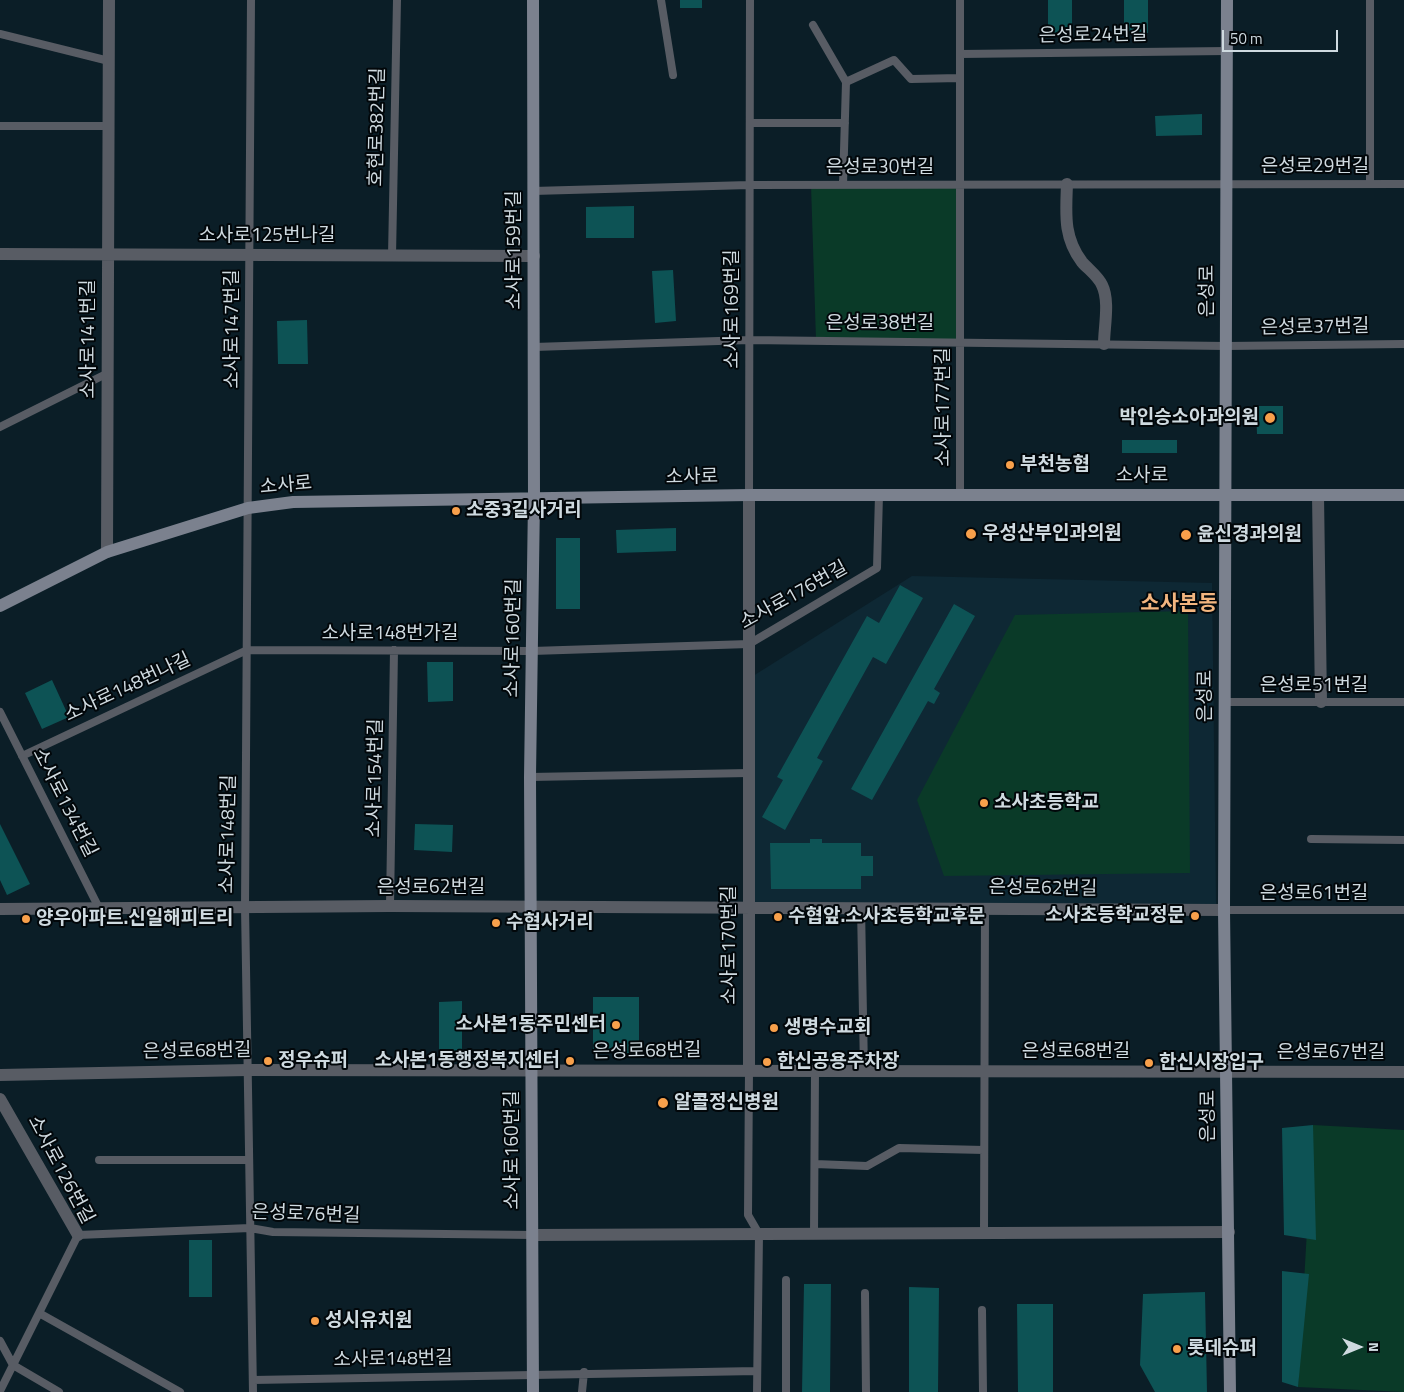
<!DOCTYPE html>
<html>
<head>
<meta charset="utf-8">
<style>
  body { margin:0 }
  #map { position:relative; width:1404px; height:1392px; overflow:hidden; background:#0b1e27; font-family:"Titillium Web",sans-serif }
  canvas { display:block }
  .north { position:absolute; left:1334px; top:1322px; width:50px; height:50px; -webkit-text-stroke:4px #02070a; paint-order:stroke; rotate:90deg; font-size:14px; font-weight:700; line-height:20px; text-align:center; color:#cfdae0 }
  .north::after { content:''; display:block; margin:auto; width:18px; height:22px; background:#cfdae0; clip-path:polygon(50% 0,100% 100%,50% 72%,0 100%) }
  .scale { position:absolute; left:1222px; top:30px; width:116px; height:22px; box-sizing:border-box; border:2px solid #cfdae0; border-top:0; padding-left:6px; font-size:15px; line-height:18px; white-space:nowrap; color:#cfdae0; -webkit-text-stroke:4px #02070a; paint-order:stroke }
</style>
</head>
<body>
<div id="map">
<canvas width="1404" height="1392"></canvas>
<div class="north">N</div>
<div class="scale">50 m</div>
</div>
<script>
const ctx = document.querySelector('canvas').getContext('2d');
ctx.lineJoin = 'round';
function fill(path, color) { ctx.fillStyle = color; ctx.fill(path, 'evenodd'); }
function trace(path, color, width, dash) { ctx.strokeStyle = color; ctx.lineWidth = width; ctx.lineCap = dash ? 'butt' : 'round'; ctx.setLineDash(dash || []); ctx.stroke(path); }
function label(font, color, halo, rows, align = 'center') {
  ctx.font = font + ' "Titillium Web","Noto Sans KR",sans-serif'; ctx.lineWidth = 4; ctx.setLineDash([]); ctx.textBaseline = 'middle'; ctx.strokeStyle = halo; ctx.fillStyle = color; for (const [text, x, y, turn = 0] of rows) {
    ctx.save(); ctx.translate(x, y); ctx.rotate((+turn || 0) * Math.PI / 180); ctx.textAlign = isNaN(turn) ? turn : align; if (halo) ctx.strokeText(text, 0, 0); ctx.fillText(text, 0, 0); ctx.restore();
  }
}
const built = new Path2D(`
  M912 576 1212 583 1216 904 754 903 753 676Z`);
const green = new Path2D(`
  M960 184V341L816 340 811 185Z
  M1188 611 1190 873 944 876 917 800 1015 615Z
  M1313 1125 1404 1130V1392L1298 1387Z`);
const building = new Path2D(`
  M680 0H702V8H680Z
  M1048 0H1072V36H1048Z
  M1124 0H1148V33L1124 32Z
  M1202 114V135L1156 136 1155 116Z
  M634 206V238H586V207Z
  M673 270 676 321 655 323 652 271Z
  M307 320 308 364H278L277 321Z
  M1256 406H1283V434H1257Z
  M1122 440H1177V453H1122Z
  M676 528V551L617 553 616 530Z
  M556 538H580V609H556Z
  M900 585 923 598 886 664 873 657 817 758 823 761 785 830 762 817 783 780 777 777 867 616 879 623Z
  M954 604 975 616 934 689 940 693 934 704 928 701 872 800 851 789Z
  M427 662H453V701L428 702Z
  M52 680 69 717 42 729 25 693Z
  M0 824 30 884 7 895 0 880Z
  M415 824 453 825 452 852 414 850Z
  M810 839H822V843H861V856H873V876H861V889H771L770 843H810Z
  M593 997H639V1053H593Z
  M462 1001V1055H439V1002Z
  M1313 1125 1316 1240 1284 1235 1282 1128Z
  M189 1240H212V1297H189Z
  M1282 1271 1309 1274 1298 1387 1282 1382Z
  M804 1284H831L830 1392H802Z
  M909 1287 939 1288 938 1392H909Z
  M1205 1292 1207 1392H1155L1140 1365 1143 1294Z
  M1017 1304H1053V1392H1018Z`);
const lane = new Path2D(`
  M251 0 245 907 253 1392
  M661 0 673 75
  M960 0V495
  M813 25 846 82 843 185
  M0 34 109 61
  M960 54 1227 51
  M846 82 894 60 911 79 960 78
  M750 123H845
  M0 126H109
  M1370 184V0
  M533 191 749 185 1404 184
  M392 256 397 0
  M534 347 749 340 1226 346 1404 344
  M0 427 108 373
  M749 495 750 0
  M1225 702H1404
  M0 712 99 908
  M22 756 247 650 532 651 749 644 877 568 879 495
  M530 777 749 773
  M1311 839 1404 840
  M390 906 394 650
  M861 907 864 1070
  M1224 910H1404
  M749 1070 748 1215 759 1234 757 1392
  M99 1160H249
  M815 1164 867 1166 899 1148 984 1150
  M984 1233 985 907
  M814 1234 815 1070
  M865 1293 866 1392
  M982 1310 983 1392
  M39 1313 180 1392
  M0 1341 13 1365 59 1392
  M253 1380 757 1371
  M0 1391 78 1235 250 1228 273 1232 533 1235
  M582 1392 584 1372
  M786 1392V1280`);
const street = new Path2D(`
  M1067 184C1066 213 1063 237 1082 262 1088 269 1098 276 1102 285 1110 301 1104 327 1104 344
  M0 254 534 256
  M749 495V1070
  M1318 495 1321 702
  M107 552 109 0
  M0 909 390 906 1224 910
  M0 1075 248 1070 1404 1072
  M0 1099 78 1235
  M533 1235 1229 1232`);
const secondary = new Path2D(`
  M533 0 534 500 530 777 533 1392
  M1227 0 1224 910 1230 1392
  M0 606 107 552 248 508 293 502 749 495H1404`);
const markers = [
  [1270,418,6,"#f8a04b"],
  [1010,465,5,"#f8a04b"],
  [456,511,5,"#f8a04b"],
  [971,534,6,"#f8a04b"],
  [1186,535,6,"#f8a04b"],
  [984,803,5,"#f8a04b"],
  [1195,916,5,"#f8a04b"],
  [778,917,5,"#f8a04b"],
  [26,919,5,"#f8a04b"],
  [496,923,5,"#f8a04b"],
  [616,1025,5,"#f8a04b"],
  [774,1028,5,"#f8a04b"],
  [268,1061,5,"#f8a04b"],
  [570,1061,5,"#f8a04b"],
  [767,1062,5,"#f8a04b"],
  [1149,1063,5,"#f8a04b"],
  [663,1103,6,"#f8a04b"],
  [315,1321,5,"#f8a04b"],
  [1177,1349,5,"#f8a04b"]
];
const streetNames = [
  ["은성로24번길",1093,36,-1],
  ["호현로382번길",378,127,-89],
  ["은성로29번길",1315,167],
  ["은성로30번길",880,168],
  ["소사로125번나길",267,236],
  ["소사로159번길",515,250,-90],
  ["은성로",1208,291,-90],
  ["소사로169번길",733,309,-90],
  ["은성로38번길",880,324],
  ["은성로37번길",1315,328,-1],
  ["소사로147번길",233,329,-90],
  ["소사로141번길",89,339,-90],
  ["소사로177번길",944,407,-90],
  ["소사로",1142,476],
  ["소사로",692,478,-1],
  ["소사로",286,486,-5],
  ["소사로176번길",794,596,-29],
  ["소사로148번가길",390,634],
  ["소사로160번길",514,638,-89],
  ["은성로51번길",1314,686],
  ["소사로148번나길",128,688,-25],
  ["은성로",1206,696,-90],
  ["소사로154번길",376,778,-89],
  ["소사로134번길",64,803,63],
  ["소사로148번길",229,834,-89],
  ["은성로62번길",431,888],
  ["은성로62번길",1043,889,1],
  ["은성로61번길",1314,894],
  ["소사로170번길",730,945,-90],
  ["은성로68번길",197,1052,-1],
  ["은성로68번길",647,1052,-1],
  ["은성로68번길",1076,1052],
  ["은성로67번길",1331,1053],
  ["은성로",1209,1116,-90],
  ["소사로160번길",513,1150,-90],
  ["소사로126번길",60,1170,62],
  ["은성로76번길",306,1215,2],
  ["소사로148번길",393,1360,-1]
];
const poiNames = [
  ["박인승소아과의원",1259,418,"right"],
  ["부천농협",1020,465],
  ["소중3길사거리",466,511],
  ["우성산부인과의원",982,534],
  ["윤신경과의원",1197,535],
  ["소사초등학교",994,803],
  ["소사초등학교정문",1185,916,"right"],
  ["수협앞.소사초등학교후문",788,917],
  ["양우아파트.신일해피트리",36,919],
  ["수협사거리",506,923],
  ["소사본1동주민센터",606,1025,"right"],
  ["생명수교회",784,1028],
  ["정우슈퍼",278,1061],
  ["소사본1동행정복지센터",560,1061,"right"],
  ["한신공용주차장",777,1062],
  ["한신시장입구",1159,1063],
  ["알콜정신병원",674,1103],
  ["성시유치원",325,1321],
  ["롯데슈퍼",1187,1349]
];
const quarterNames = [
  ["소사본동",1179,605]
];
fill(built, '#0e2834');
fill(green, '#0a3a28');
fill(building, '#0d5355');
trace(lane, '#585c64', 8);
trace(street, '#585c64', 12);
trace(secondary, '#7b818e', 12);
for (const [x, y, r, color] of markers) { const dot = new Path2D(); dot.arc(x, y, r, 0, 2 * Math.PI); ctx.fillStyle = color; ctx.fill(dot); trace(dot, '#02070a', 2); }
label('19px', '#cfdae0', '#02070a', streetNames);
label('bold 19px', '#cfdae0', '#02070a', poiNames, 'left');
label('bold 21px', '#f2b57f', '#02070a', quarterNames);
</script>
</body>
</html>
